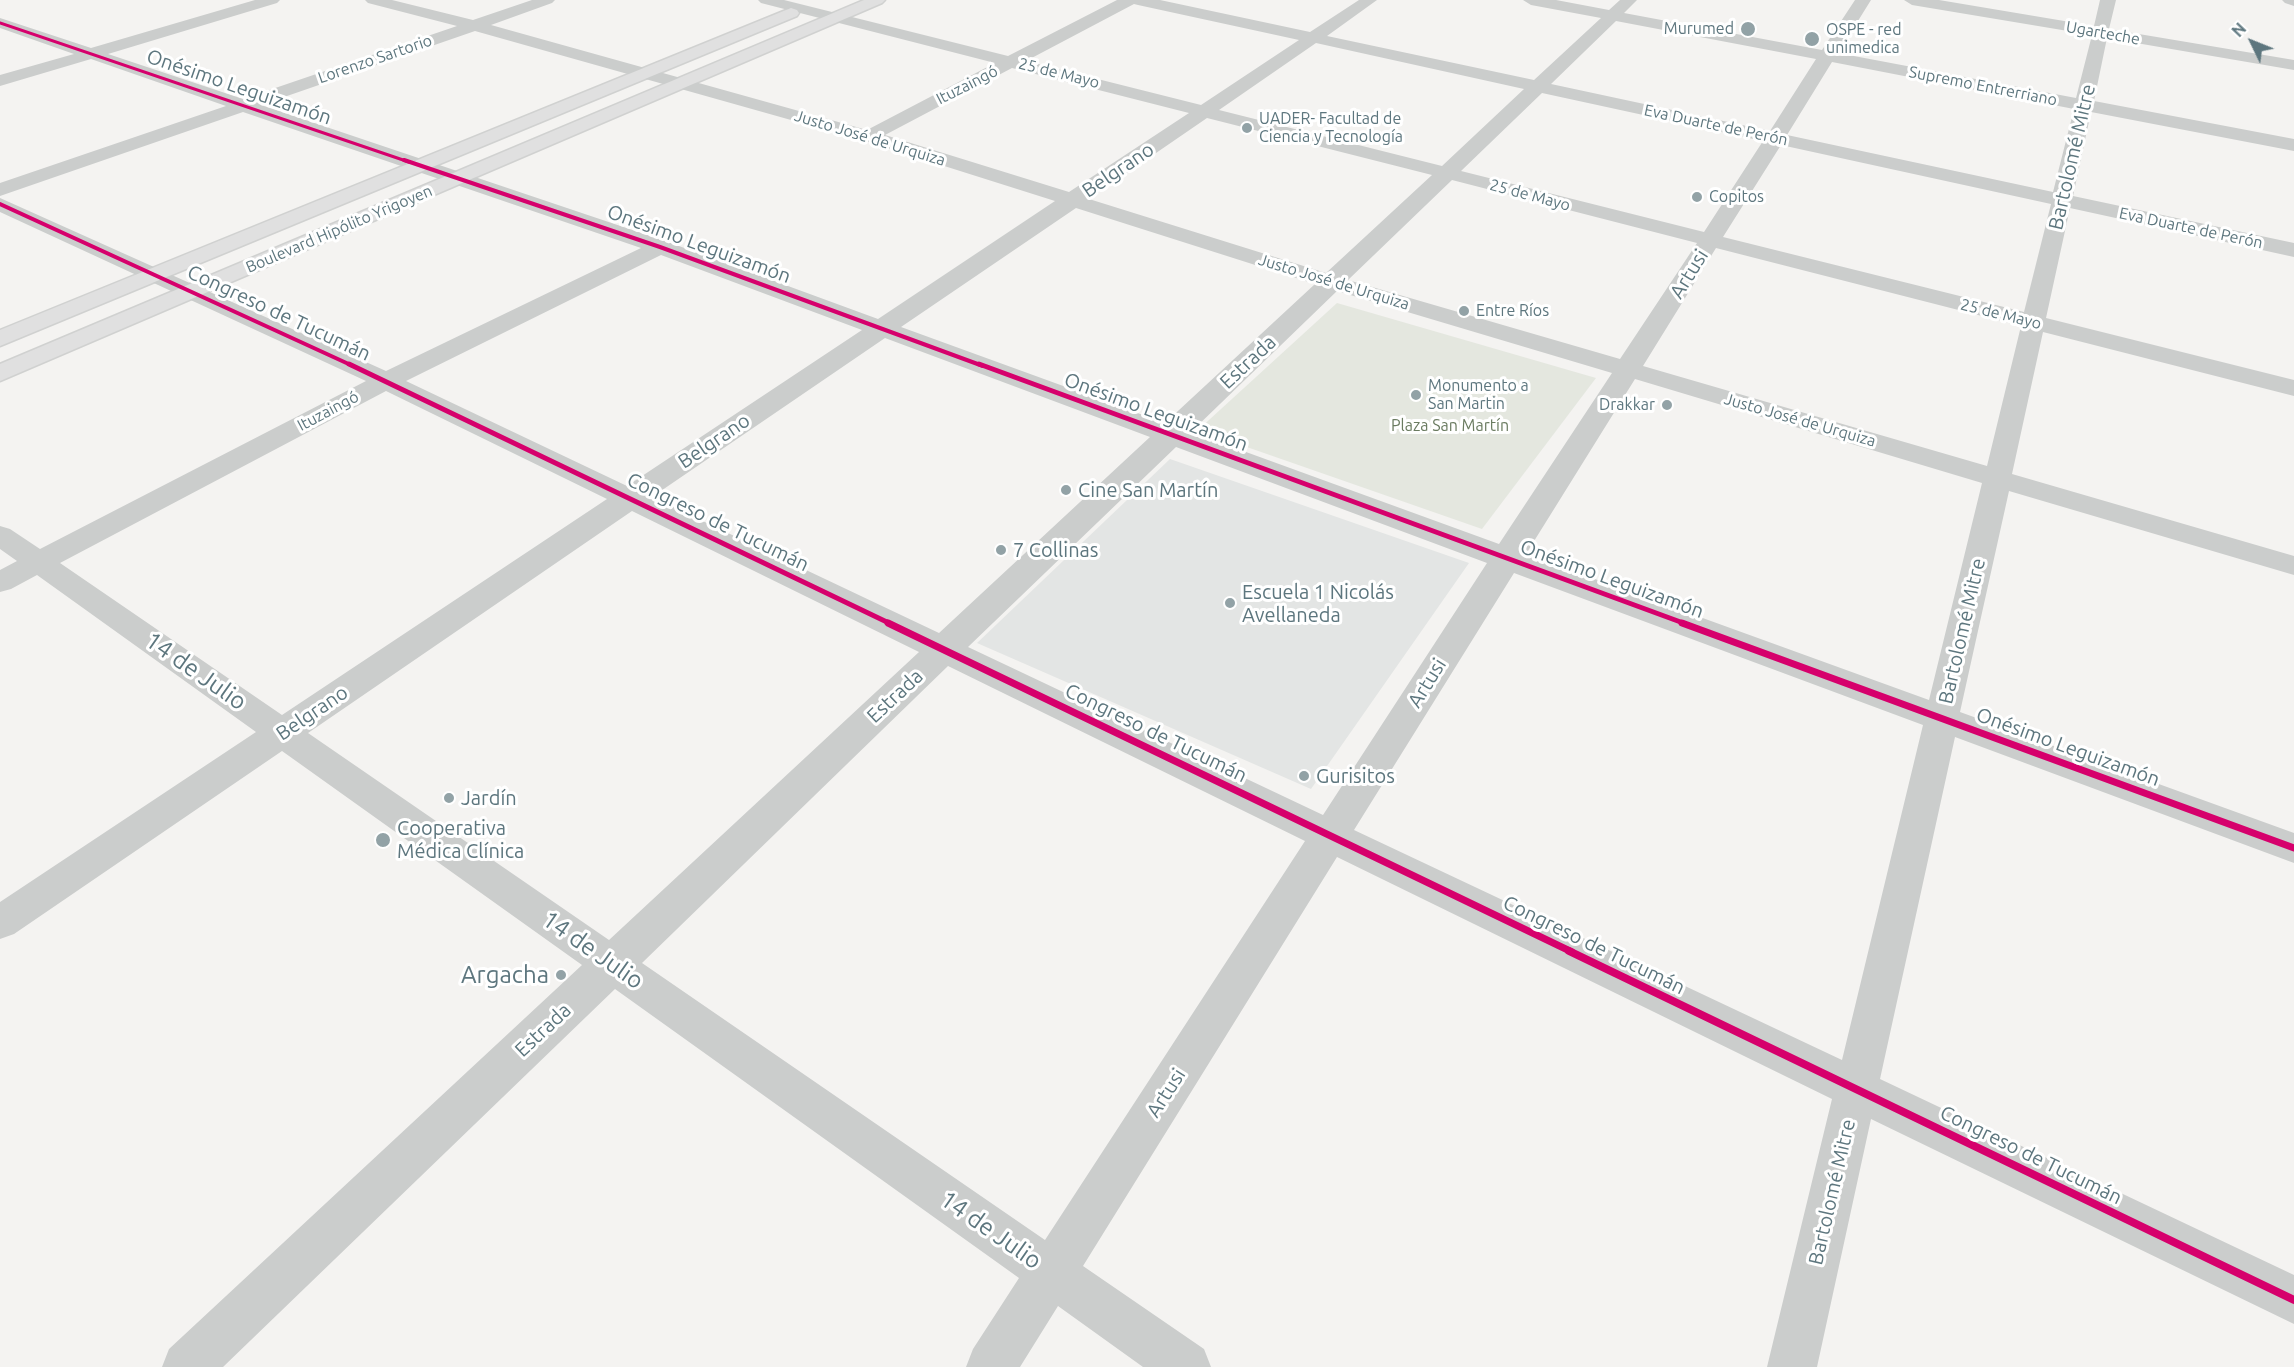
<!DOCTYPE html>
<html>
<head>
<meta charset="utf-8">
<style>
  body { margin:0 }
  #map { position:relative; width:2294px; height:1367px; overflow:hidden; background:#f4f3f1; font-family:Ubuntu,sans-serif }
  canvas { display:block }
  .north { position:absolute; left:2222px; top:12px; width:60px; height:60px; -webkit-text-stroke:4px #fff; paint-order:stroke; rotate:313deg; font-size:16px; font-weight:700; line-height:24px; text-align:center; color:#5d767e }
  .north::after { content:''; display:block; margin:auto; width:21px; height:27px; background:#5d767e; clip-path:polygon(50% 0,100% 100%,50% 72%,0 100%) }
</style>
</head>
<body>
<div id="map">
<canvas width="2294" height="1367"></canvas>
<div class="north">N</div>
</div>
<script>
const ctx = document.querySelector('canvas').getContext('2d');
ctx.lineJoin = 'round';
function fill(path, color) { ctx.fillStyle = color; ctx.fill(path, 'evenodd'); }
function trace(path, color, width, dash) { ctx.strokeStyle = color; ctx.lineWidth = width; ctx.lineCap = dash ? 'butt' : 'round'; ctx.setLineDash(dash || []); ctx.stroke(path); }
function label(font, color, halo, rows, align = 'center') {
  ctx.font = font + ' Ubuntu,sans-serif'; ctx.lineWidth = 6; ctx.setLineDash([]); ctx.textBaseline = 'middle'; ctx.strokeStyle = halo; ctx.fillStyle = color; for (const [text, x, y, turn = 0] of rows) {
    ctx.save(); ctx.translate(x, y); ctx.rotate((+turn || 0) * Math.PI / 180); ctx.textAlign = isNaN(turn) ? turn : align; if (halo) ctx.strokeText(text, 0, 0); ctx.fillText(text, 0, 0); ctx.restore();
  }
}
const built = new Path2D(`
  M1170 459 1469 563 1311 789 977 643Z`);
const green = new Path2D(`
  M1337 303 1596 378 1482 529 1198 430Z`);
const minor = new Path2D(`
  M255 0H280L277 3 108 54 243 99 457 26 368 3 365 0H392L473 20 532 0H555L552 3 491 25 867 130 995 63 761 3 758 0H784L1008 56 1117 0H1160L1310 32 1359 0H1377L1327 36 1534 80 1601 18 1531 5 1523 0H1556L1609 10 1620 0H1637L1624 13 1822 50 1855 0H1871L1838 53 2076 98 2092 35 1912 5 1904 0H1939L2094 26 2100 0H2116L2109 29 2294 60V70L2107 38 2094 101 2294 139V151L2091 112 2073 196 2294 243V257L2070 208 2046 318 2294 380V396L2043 332 2012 474 2294 556V575L2009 491 1960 712 2294 833V863L1955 737 1880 1079 2294 1275V1324L1871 1119 1817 1367H1767L1832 1099 1337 857 1083 1266 1204 1349 1211 1367H1143L1058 1306 1020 1367H966L973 1349 1019 1278 615 989 223 1367H162L169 1349 582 965 282 751 14 934 0 939V902L256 732 37 575 11 589 0 592V570L17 561 0 549V526L10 529 40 549 366 381 0 212V198L386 371 641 248 243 112 0 196V183L226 106 91 59 0 86V75L74 54 0 28V18L91 48ZM1134 4 1138 5 1299 40 1201 105 1026 61ZM1616 21 1816 59 1770 131 1551 84ZM475 31 862 140 1055 201 878 319 668 242 261 105ZM1316 43 1524 89 1442 166 1219 110ZM1832 62 2074 109 2053 192 1787 135ZM1012 68 1189 113 1069 192 885 135ZM1542 93 1763 141 1704 232 1461 171ZM1207 118 1432 175 1326 273 1089 199ZM1781 145 2051 204 2024 312 1723 237ZM1452 180 1697 243 1620 359 1348 280ZM1076 208 1315 284 1165 423 901 327ZM1716 248 2021 326 1987 466 1643 366ZM661 255 862 330 627 486 406 381ZM1337 291 1612 373 1499 544 1191 432ZM885 338 1150 437 939 633 652 497ZM1635 379 1982 483 1929 700 1526 554ZM386 391 607 499 282 715 60 563ZM1176 447 1487 563 1323 815 968 647ZM632 511 919 652 609 940 308 733ZM1514 573 1923 725 1842 1060 1354 830ZM948 666 1305 841 1045 1240 642 963Z
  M2282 0H2294V6L2285 3Z`);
const major = new Path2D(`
  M864 0H885L882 3 0 381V364Z
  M791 8 797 10 799 13 797 16 0 346V330Z`);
const cyclewayFar4 = new Path2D(`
  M0 23 409 162`);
const cyclewayFar3 = new Path2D(`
  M404 160 660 247 983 366
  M0 204 353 366`);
const cyclewayFar2 = new Path2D(`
  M349 364 891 624
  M979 364 1686 624`);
const cyclewayFar1 = new Path2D(`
  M888 623 1572 952
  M1682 623 2294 848`);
const cycleway = new Path2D(`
  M1569 951 2294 1300`);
const markers = [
  [1748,29,8,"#92a2a6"],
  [1812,39,8,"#92a2a6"],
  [1247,128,6,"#92a2a6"],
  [1697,197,6,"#92a2a6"],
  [1464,311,6,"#92a2a6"],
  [1416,395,6,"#92a2a6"],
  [1667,405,6,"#92a2a6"],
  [1066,490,6,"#92a2a6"],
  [1001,550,6,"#92a2a6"],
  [1230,603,6,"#92a2a6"],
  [1304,776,6,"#92a2a6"],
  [449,798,6,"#92a2a6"],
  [383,840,8,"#92a2a6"],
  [561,975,6,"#92a2a6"]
];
const farPoinames = [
  ["Murumed",1734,29,"right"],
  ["OSPE - red",1826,30],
  ["unimedica",1826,48],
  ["UADER- Facultad de",1259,119],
  ["Ciencia y Tecnología",1259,137],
  ["Copitos",1709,197],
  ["Entre Ríos",1476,311],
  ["Monumento a",1428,386],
  ["San Martin",1428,404],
  ["Drakkar",1655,405,"right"]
];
const farStreetnames = [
  ["Ugarteche",2103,33,10],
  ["Lorenzo Sartorio",375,59,-19],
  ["25 de Mayo",1059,73,14],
  ["Ituzaingó",967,85,-27],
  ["Supremo Entrerriano",1983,86,11],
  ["Eva Duarte de Perón",1716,125,12],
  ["Justo José de Urquiza",870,138,17],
  ["25 de Mayo",1530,195,15],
  ["Eva Duarte de Perón",2191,228,12],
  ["Boulevard Hipólito Yrigoyen",339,229,-23],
  ["Justo José de Urquiza",1334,282,17],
  ["25 de Mayo",2001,314,14],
  ["Ituzaingó",328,411,-28],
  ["Justo José de Urquiza",1800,420,16]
];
const farParknames = [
  ["Plaza San Martín",1450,426]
];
const streetNames = [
  ["Onésimo Leguizamón",239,87,19],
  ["Bartolomé Mitre",2072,157,-77],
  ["Belgrano",1118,170,-34],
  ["Onésimo Leguizamón",699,244,20],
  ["Artusi",1689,274,-58],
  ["Congreso de Tucumán",279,313,25],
  ["Estrada",1248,362,-43],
  ["Onésimo Leguizamón",1156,412,20],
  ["Belgrano",714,441,-34],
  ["Congreso de Tucumán",718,522,26],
  ["Onésimo Leguizamón",1612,579,20],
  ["Bartolomé Mitre",1962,631,-77],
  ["Artusi",1427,683,-58],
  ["Estrada",895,696,-43],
  ["Belgrano",312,713,-34],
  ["Congreso de Tucumán",1156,733,26],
  ["Onésimo Leguizamón",2068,747,20],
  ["Congreso de Tucumán",1594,945,26],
  ["Estrada",543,1030,-43],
  ["Artusi",1166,1093,-57],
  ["Congreso de Tucumán",2031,1155,26],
  ["Bartolomé Mitre",1832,1192,-77]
];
const poiNames = [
  ["Cine San Martín",1078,490],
  ["7 Collinas",1013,550],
  ["Escuela 1 Nicolás",1242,592],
  ["Avellaneda",1242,615],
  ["Gurisitos",1316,776],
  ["Jardín",461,798],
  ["Cooperativa",397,828],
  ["Médica Clínica",397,851]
];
const nearStreetnames = [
  ["14 de Julio",196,671,35],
  ["14 de Julio",593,950,35],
  ["14 de Julio",991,1230,35]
];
const nearPoinames = [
  ["Argacha",549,975]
];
fill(built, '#e3e5e4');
fill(green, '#e4e7df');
trace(major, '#d0d1d0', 3);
fill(minor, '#cbcdcc');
fill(major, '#e0e0e0');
trace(cyclewayFar4, '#d6006c', 3);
trace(cyclewayFar3, '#d6006c', 4);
trace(cyclewayFar2, '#d6006c', 5);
trace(cyclewayFar1, '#d6006c', 7);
trace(cycleway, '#d6006c', 8);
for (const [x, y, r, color] of markers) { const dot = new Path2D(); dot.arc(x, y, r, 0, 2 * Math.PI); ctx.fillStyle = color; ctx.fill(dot); trace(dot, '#fff', 2); }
label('16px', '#5d767e', '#fff', farPoinames, 'left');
label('16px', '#5d767e', '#fff', farStreetnames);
label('16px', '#6a7b60', '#fff', farParknames);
label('20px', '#5d767e', '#fff', streetNames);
label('20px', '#5d767e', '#fff', poiNames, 'left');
label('24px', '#5d767e', '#fff', nearStreetnames);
label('24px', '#5d767e', '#fff', nearPoinames, 'right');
</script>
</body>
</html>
